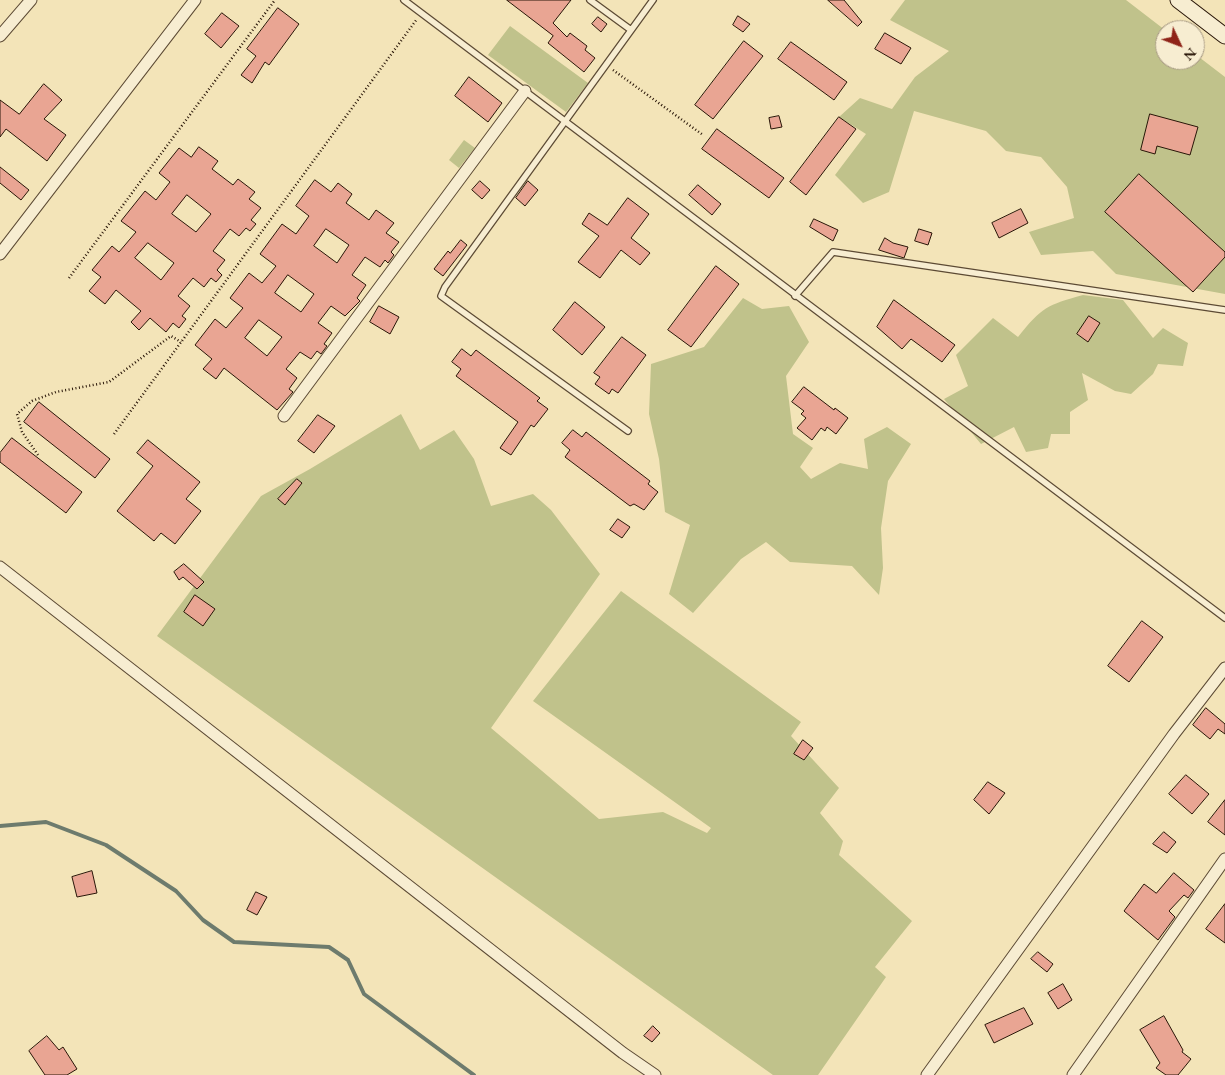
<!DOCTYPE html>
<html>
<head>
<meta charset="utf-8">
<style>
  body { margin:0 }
  #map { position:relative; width:1225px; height:1075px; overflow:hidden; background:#f3e4b8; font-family:"EB Garamond",serif }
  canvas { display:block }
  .north { position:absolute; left:1155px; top:20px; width:50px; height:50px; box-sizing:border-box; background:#f7edd1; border:1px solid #a59781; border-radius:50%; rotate:133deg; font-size:14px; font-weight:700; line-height:20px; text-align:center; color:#291608 }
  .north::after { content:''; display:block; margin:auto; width:18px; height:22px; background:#8f2418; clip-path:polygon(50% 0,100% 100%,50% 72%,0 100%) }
</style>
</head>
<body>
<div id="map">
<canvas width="1225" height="1075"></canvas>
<div class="north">N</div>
</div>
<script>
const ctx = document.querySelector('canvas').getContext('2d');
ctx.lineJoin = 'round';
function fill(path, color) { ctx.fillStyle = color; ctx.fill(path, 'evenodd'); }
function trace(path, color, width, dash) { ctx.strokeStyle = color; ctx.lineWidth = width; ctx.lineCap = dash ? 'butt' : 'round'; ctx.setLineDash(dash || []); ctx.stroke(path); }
const green = new Path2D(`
  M905 0H1126L1165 30V60H1195V54L1225 77V294L1116 274 1093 251 1041 255 1029 232 1074 218 1067 187 1041 157 1006 151 986 131 914 111 889 192 863 203 835 175 866 134 839 117 860 98 892 109 915 77 949 51 890 20Z
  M510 26 588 83 566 112 488 55Z
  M464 140 475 148 459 168 449 160Z
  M1083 295 1123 300 1153 338 1163 328 1188 343 1183 366 1158 364 1153 374 1131 394 1115 391 1082 373 1088 400 1070 412V434H1051L1048 448 1026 452 1014 427 981 444 944 399 968 386 956 355 993 318 1018 337C1042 307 1047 305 1083 295Z
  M743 298 762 309 789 306 809 342 786 376 793 434 813 448 800 467 811 479 840 463 868 469 864 439 887 427 911 444 888 481 881 528 883 568 879 595 852 566 790 562 766 542 741 559 693 613 669 594 690 525 665 512 659 459 649 414 651 364 704 347Z
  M401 414 420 450 454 430 474 459 491 506 533 494 551 510 600 574 491 728 599 819 663 812 707 833 711 828 533 701 621 591 801 722 791 736 839 788 820 813 843 841 839 855 912 921 875 967 886 977 818 1075H773L157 636 261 496 310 469Z`);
const stream = new Path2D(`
  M0 826 46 822 106 845 176 891 203 920 234 942 329 947 348 960 364 994 474 1075`);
const building = new Path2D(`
  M507 0H571L553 23 567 37 570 33 587 46 585 50 595 58 584 72 548 43 553 36Z
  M828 0H844L862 22 858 26Z
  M278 8 299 24 269 65 265 62 252 83 241 75 256 56 247 49Z
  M222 13 239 26 221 48 205 34Z
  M738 16 750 24 743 32 733 25Z
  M598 17 607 24 601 32 592 24Z
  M885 33 911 48 901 64 875 49Z
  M744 41 763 56 713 119 695 105Z
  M791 42 847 82 834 100 778 59Z
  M469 77 502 103 488 122 455 96Z
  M44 84 62 100 44 119 66 135 47 161 6 129 0 137V100L19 114Z
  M1150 114 1198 127 1190 155 1157 146 1155 154 1141 150Z
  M779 116 782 127 771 129 769 118Z
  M839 117 856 129 806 195 790 182Z
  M717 129 784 178 769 198 702 149Z
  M199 147 218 161 212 169 233 185 238 179 255 192 249 199 261 208 251 220 256 224 250 231 246 228 239 236 230 229 213 251 225 260 217 270 222 275 216 282 211 278 204 287 193 278 178 296 190 306 182 316 186 319 179 328 173 323 166 332 150 318 139 330 131 322 141 311 116 290 105 304 89 291 101 277 92 270 112 246 119 252 136 232 121 221 145 191 156 200 170 182 159 173 179 148 191 157ZM187 195 211 214 196 232 172 214ZM148 243 174 263 161 280 135 258Z
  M0 167 29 190 21 200 0 183Z
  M1139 174 1225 252V257L1193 292 1105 212Z
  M315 180 331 192 338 183 352 194 346 203 369 220 376 210 394 223 386 233 399 242 391 252 394 255 388 263 385 260 380 267 365 257 352 275 366 285 357 298 360 301 345 316 331 306 318 323 332 333 324 344 327 346 321 354 317 351 311 359 300 352 286 369 297 378 289 389 293 392 277 410 224 368 216 379 203 369 212 359 195 345 215 319 226 328 243 308 230 298 249 273 262 283 276 266 260 254 282 224 296 234 309 216 296 206ZM326 229 349 245 337 263 314 246ZM288 275 314 294 301 312 275 293ZM259 320 282 337 267 356 245 338Z
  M480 181 490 190 482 199 472 190Z
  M528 181 538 190 525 206 516 198Z
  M698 185 721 204 712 215 689 195Z
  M628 198 649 214 631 238 650 253 640 265 621 250 600 278 578 262 599 236 582 224 589 213 607 225Z
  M1021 209 1028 223 999 238 992 223Z
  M814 219 838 230 833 241 810 227Z
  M919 229 932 233 928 245 915 241Z
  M885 238 893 243 908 247 904 258 879 250Z
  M461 240 467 245 443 276 434 269 448 251 450 253Z
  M716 266 739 284 691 347 668 330Z
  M894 300 955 345 942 362 911 339 902 349 877 327Z
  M575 302 605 327 582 355 553 330Z
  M379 306 399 317 390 334 370 322Z
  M1089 316 1100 323 1088 342 1077 334Z
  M622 337 646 355 618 393 612 389 609 394 595 384 600 377 594 373Z
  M462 349 471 356 476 350 540 398 537 401 548 409 534 427 531 425 511 455 500 448 518 422 456 376 461 369 452 362Z
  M804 387 834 410 835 408 848 418 836 434 827 427 825 431 821 428 812 440 797 428 806 418 801 414 804 411 792 402Z
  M39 402 110 459 95 478 24 422Z
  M318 415 335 426 314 453 298 441Z
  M573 430 582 437 586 432 650 481 648 484 658 492 644 510 634 504 630 506 565 457 570 450 562 443Z
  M12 438 82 492 66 513 0 462V453Z
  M148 440 200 482 186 499 201 511 175 544 161 533 154 541 117 511 153 466 137 453Z
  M297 479 302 483 285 505 278 499Z
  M618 519 630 527 622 538 610 530Z
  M184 564 204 582 197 589 183 577 179 580 174 572Z
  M195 595 215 609 203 626 184 612Z
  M1142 621 1163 637 1129 682 1108 666Z
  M1206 708 1225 724V734L1218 729 1210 739 1193 725Z
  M803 740 813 748 804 760 794 754Z
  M1186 775 1209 794 1192 814 1169 794Z
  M988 782 1005 793 989 814 974 800Z
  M1225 800V835L1208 822Z
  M1164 832 1176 842 1167 853 1153 844Z
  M92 871 97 893 77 897 72 877Z
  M1174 873 1194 890 1188 898 1184 895 1169 911 1175 917 1158 940 1124 911 1144 884 1156 893Z
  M256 892 267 897 257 915 247 910Z
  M1225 904V943L1206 929Z
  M1038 952 1053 964 1047 972 1031 959Z
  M1063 984 1072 1000 1058 1009 1048 993Z
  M1024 1008 1033 1024 994 1043 985 1025Z
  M1164 1016 1183 1050 1182 1052 1191 1059 1178 1075H1166L1156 1068 1160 1063 1140 1030Z
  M653 1026 660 1033 652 1042 644 1036Z
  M47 1036 59 1050 63 1047 77 1069 67 1075H45L29 1051Z`);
const path = new Path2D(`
  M613 70 703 135
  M69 278 275 0
  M114 434 417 19
  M38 455 22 432 17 414 32 401 56 392 109 382 171 336 181 342`);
const service = new Path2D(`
  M404 0 1225 618
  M590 0 631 30
  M795 296 833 252 1225 310
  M628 431 441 296 445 287 653 0`);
const minor = new Path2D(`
  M0 36 31 0
  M0 254 195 0
  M284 416 525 91
  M0 567 623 1053 655 1075
  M927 1075 1174 734 1225 668
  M1073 1075 1225 859`);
const secondary = new Path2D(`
  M1178 0 1225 36`);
fill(green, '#c0c28b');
trace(stream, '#6d7b6d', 4);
fill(building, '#e9a593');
trace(building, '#291608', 1);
trace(service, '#5c4a34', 8);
trace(minor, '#5c4a34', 13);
trace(secondary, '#291608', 17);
trace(path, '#291608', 2.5, [1, 2.5]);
trace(service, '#f7edd1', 5.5);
trace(minor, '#f7edd1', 11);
trace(secondary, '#f7edd1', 15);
</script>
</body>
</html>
